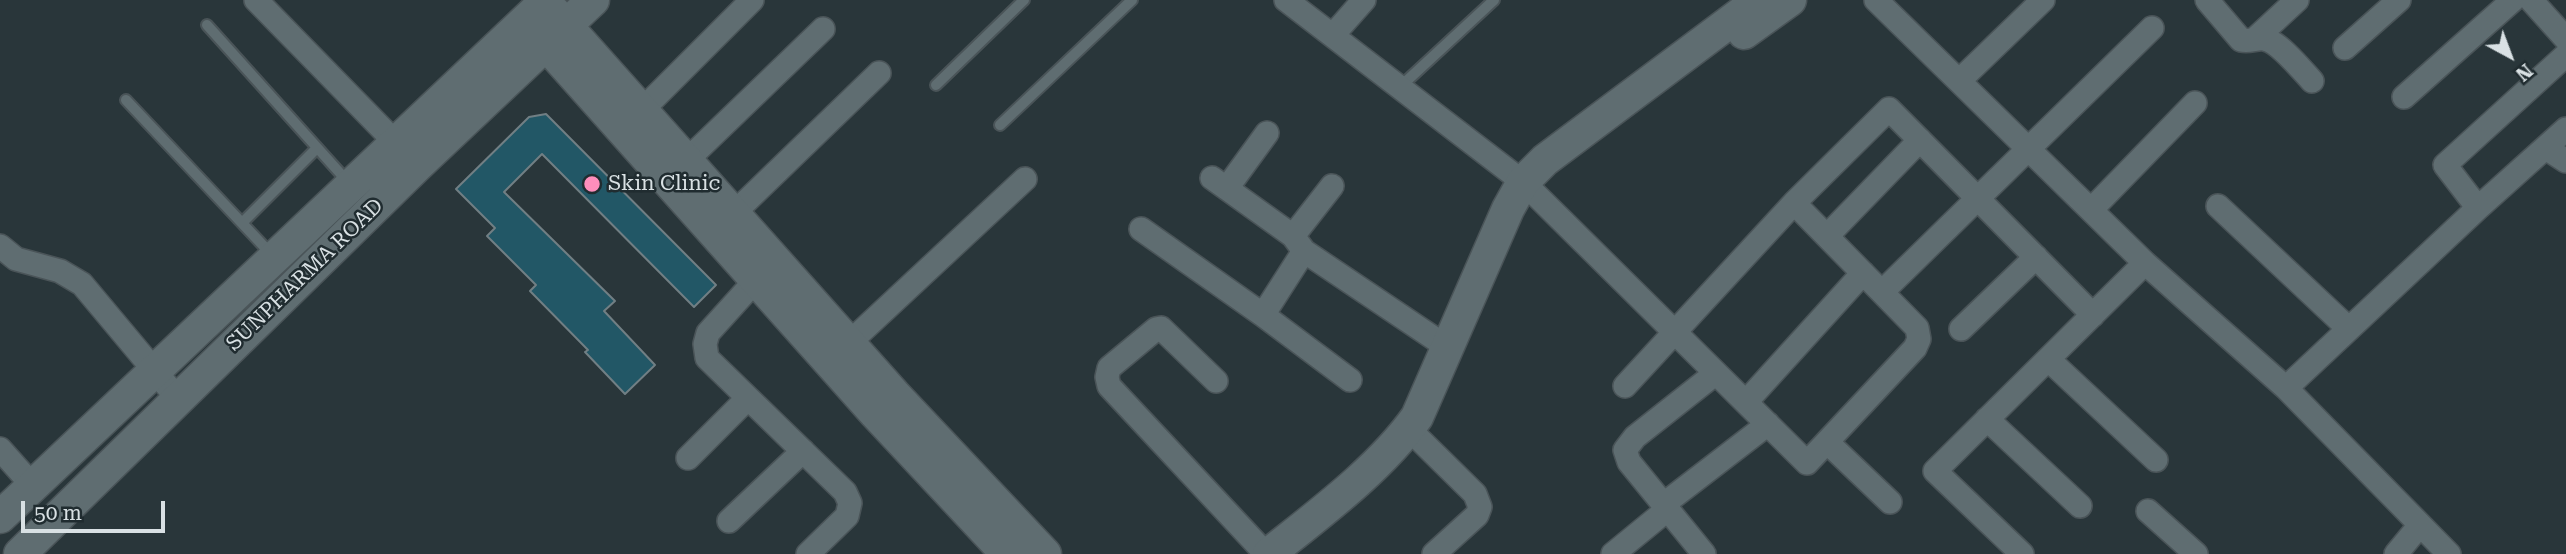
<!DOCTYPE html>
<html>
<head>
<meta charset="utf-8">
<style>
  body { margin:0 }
  #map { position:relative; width:2566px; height:554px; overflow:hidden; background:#29363a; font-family:"Roboto Serif",serif }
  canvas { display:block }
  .north { position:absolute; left:2475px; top:21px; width:70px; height:70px; -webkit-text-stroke:5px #202c30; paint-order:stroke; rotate:139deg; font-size:19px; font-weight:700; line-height:28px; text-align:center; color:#d9e1e4 }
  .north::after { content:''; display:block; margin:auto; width:24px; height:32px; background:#d9e1e4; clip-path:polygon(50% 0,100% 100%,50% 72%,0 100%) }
  .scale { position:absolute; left:21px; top:501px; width:144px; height:32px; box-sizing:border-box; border:4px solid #d9e1e4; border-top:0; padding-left:9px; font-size:21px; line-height:24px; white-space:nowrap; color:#d9e1e4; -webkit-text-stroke:5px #202c30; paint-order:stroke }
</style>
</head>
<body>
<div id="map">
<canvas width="2566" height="554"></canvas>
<div class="north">N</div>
<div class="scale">50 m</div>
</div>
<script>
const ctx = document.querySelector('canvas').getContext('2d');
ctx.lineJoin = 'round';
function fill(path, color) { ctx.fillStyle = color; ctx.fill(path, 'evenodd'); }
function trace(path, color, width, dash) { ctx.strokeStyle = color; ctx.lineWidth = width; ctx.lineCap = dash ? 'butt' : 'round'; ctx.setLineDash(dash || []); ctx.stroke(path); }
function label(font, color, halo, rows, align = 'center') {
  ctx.font = font + ' "Roboto Serif",serif'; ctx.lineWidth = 5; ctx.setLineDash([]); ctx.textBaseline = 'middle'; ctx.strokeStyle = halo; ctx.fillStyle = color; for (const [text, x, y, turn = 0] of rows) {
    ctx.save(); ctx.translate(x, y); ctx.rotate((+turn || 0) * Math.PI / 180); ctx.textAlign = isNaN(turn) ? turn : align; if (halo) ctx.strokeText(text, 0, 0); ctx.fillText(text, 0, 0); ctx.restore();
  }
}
const building = new Path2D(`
  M546 114 716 285 694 307 542 154 504 192 615 301 604 311 655 365 625 394 585 352 588 350 530 291 536 285 487 236 495 228 456 189 529 117Z`);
const lane = new Path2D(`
  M207 25 348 182
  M936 85 1024 0
  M1400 87 1494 0
  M126 100 273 256
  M1000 125 1132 0
  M242 223 317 148`);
const street = new Path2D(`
  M256 0 397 144
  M1286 0 1523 182 1807 463 1915 348 1919 339 1917 328 1794 203
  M1876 0 2145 263 2286 388 2449 554
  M2207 0 2241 40C2250 42 2256 38 2264 39 2278 41 2302 70 2312 81
  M2531 0 2566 39
  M1333 35 1364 0
  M2255 39 2297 0
  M2345 48 2399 0
  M1959 81 2043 0
  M2404 97 2513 0
  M641 111 752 0
  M2546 148 2566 161
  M686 161 823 29
  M1212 178 1293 236 1304 251 1263 315 1350 380
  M1227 188 1267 133
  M2218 206 2349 329
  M2478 208 2445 165 2566 55
  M2091 210 2195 103
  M733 214 879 73
  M1141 229 1263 315
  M1293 236 1332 186
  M1827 236 1920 140
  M0 246 16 259 60 271 82 284 179 400
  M1304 251 1447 347
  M765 270 708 333 705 344 707 358 845 492 850 503 847 516 808 554
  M1882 292 2152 28
  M1961 329 2036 257
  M849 343 1025 179
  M2048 359 2156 460
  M1216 381 1161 328 1156 329 1109 368 1107 377 1109 386 1266 554
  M1625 386 1794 203 1889 109 2093 315
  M2286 388 2478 208 2566 129
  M1746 402 1863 273
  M1987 419 2080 506
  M1409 429 1475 494 1480 507 1477 515 1434 554
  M1827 442 1890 502
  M0 449 33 486
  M688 458 748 398
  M1664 504 1768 424
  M2148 511 2196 554
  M729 521 803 451
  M1613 554 1668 509
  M1704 554 1629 462 1625 450 1635 437 1716 373
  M2022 554 1935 471 2145 263
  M2396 554 2420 525`);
const secondary = new Path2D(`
  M553 11 894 394 1045 554
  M534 31 875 413 1007 554
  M1744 33 1790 0
  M0 517 547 0
  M20 554 418 165 593 0
  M1269 554C1319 514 1380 469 1417 417L1508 209 1523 182 1545 160 1759 0`);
const markers = [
  [592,184,9,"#fe8ebc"]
];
const poiNames = [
  ["Skin Clinic",608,184]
];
const streetNames = [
  ["SUNPHARMA ROAD",305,275,-44]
];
fill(building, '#225766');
trace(building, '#717f84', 2);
trace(lane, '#4a5458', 14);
trace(street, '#4a5458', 26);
trace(secondary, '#4a5458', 35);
trace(lane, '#5f6d71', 10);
trace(street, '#5f6d71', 23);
trace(secondary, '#5f6d71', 32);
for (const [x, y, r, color] of markers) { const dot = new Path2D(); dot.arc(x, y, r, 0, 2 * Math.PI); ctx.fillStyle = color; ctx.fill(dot); trace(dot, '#202c30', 2.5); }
label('21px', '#d9e1e4', '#202c30', poiNames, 'left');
label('21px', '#d9e1e4', '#202c30', streetNames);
</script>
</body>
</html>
